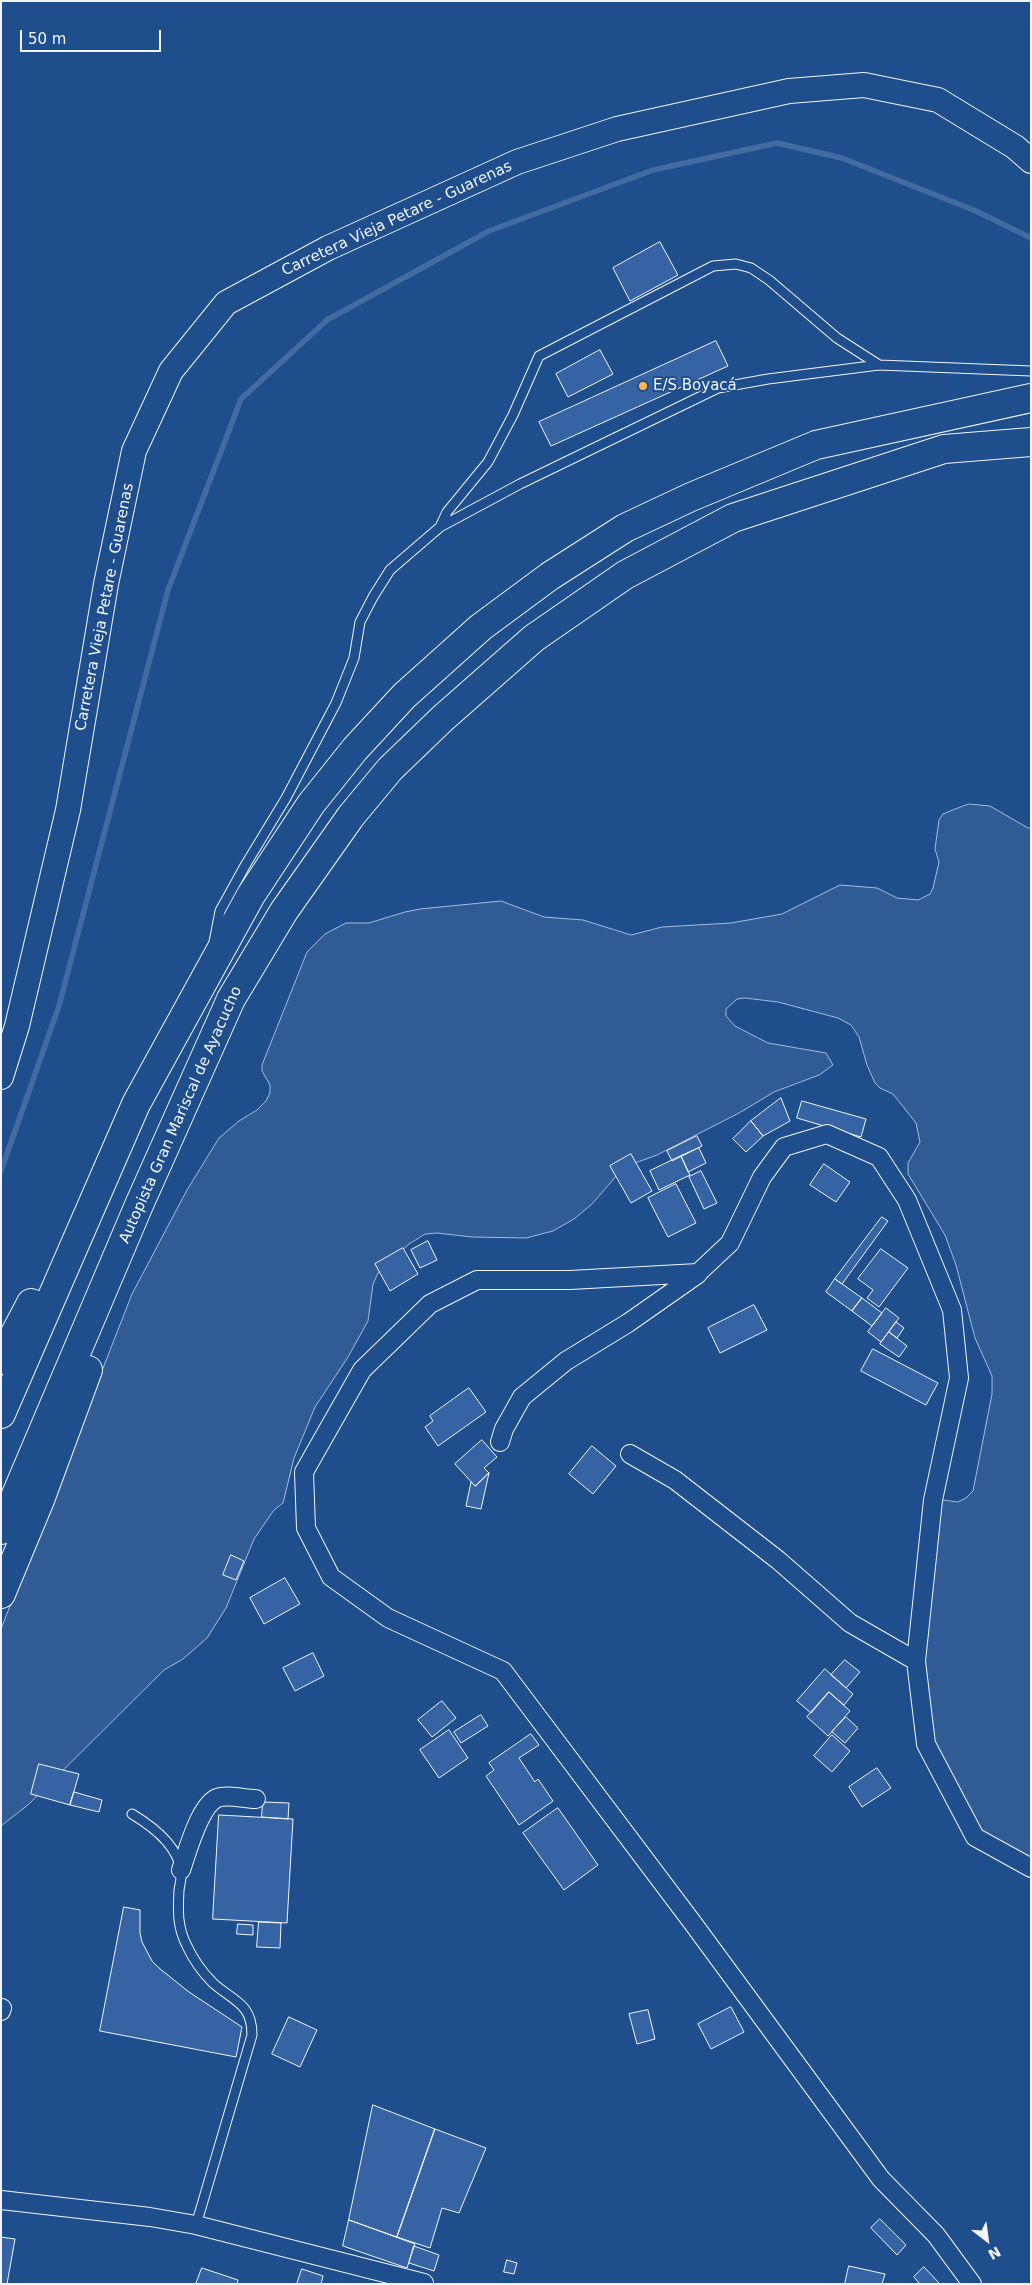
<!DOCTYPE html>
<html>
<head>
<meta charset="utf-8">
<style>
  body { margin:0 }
  #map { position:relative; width:1032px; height:2285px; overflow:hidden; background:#1f4e8c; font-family:"DejaVu Sans",sans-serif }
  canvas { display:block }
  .frame { position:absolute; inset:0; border:2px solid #f2f6ff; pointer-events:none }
  .north { position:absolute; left:962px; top:2215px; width:50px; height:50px; -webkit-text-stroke:4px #1f4e8c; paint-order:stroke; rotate:150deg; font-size:14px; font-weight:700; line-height:20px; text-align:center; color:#f2f6ff }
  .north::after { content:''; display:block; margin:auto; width:18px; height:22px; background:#f2f6ff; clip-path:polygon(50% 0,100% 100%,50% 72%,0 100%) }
  .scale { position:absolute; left:20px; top:30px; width:141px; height:22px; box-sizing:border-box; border:2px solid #f2f6ff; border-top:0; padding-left:6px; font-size:15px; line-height:18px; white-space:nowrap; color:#f2f6ff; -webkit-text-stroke:4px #1f4e8c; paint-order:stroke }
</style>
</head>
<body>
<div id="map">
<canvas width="1032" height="2285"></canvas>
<div class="frame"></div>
<div class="north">N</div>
<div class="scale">50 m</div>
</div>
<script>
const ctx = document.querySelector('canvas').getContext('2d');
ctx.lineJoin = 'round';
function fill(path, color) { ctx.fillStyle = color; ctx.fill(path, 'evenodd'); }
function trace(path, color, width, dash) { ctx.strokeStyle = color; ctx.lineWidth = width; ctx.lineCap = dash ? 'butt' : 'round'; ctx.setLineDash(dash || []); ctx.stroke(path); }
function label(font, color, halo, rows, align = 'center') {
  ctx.font = font + ' "DejaVu Sans",sans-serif'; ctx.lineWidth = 4; ctx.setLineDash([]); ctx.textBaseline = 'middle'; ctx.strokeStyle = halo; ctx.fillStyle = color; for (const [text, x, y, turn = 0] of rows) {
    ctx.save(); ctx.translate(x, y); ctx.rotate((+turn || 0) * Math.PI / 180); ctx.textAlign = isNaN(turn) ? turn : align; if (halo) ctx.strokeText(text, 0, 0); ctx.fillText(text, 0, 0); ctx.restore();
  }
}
const built = new Path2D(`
  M969 804 990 806 1028 828H1031V1866L986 1841 967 1819 916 1702 934 1505 944 1500 958 1502 966 1498 973 1491 992 1394V1376L975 1338 956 1265 945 1235 908 1174V1163L920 1142 916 1123 893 1094 880 1088 875 1083 867 1065 859 1037 851 1025 838 1018 778 1002 745 998 737 999 726 1009V1016L735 1026 768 1043 826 1053 833 1065 819 1075 774 1092 739 1113 657 1155 624 1167 592 1204 574 1219 553 1231 526 1238 472 1237 437 1233 425 1234 409 1244 378 1273 373 1284 368 1321 348 1357 315 1407 294 1458 283 1503 274 1510 254 1539 226 1608 207 1638 183 1659 164 1670 29 1804 1 1826V1629L132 1294 187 1190 219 1138 239 1121 257 1110 266 1101 270 1093V1085L262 1071V1065L307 952 325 934 346 923H369L405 912 420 909 501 901 544 917 583 920 631 935 662 927 731 923 782 914 840 885 877 888 897 898 918 900 930 894 933 888 939 862 935 849 939 820 943 814 950 811Z`);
const stream = new Path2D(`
  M1 1171 59 1006 168 590 241 399 327 320 489 231 653 170 777 143 842 158 976 211 1031 238`);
const building = new Path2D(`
  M660 242 678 275 630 301 613 268Z
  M716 341 728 366 551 446 539 422Z
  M600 350 613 374 568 397 556 374Z
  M781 1098 790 1121 763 1136 751 1121Z
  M802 1101 866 1119 861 1137 797 1118Z
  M751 1121 763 1136 746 1152 733 1139Z
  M697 1136 702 1146 672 1161 667 1151Z
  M699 1148 706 1163 688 1172 681 1156Z
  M631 1154 652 1191 631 1203 610 1166Z
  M681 1156 690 1175 659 1190 650 1171Z
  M824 1164 850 1182 836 1202 810 1185Z
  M701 1171 717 1203 704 1209 689 1177Z
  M676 1184 696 1223 668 1237 648 1198Z
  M882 1217 888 1221 842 1284 835 1279Z
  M428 1241 437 1260 420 1268 411 1250Z
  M403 1248 418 1274 390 1291 375 1264Z
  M881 1249 908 1268 879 1307 867 1298 873 1290 858 1279Z
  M835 1279 862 1298 852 1311 826 1292Z
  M862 1298 882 1313 872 1326 852 1311Z
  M754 1305 767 1330 720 1353 708 1328Z
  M886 1308 899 1318 881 1342 868 1332Z
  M896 1322 904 1328 897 1338 889 1332Z
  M889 1332 907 1346 899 1357 880 1344Z
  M873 1349 938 1383 926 1405 861 1371Z
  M469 1388 486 1412 438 1446 425 1427 433 1421 430 1416Z
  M482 1440 497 1457 484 1468 489 1473 475 1486 455 1464Z
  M592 1446 616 1466 593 1494 569 1474Z
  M489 1473 481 1509 466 1506 471 1482 475 1486Z
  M231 1555 244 1561 236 1580 223 1575Z
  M285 1578 300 1604 264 1624 250 1598Z
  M313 1653 324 1676 295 1691 283 1668Z
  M845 1660 860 1672 846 1688 831 1675Z
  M825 1669 853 1694 844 1705 829 1692 811 1713 797 1701Z
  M829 1692 850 1711 828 1736 807 1717Z
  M442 1701 456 1718 432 1737 418 1720Z
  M481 1715 488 1726 461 1743 454 1732Z
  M846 1717 858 1728 845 1743 832 1732Z
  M449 1730 468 1758 439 1778 420 1750Z
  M531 1734 539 1745 519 1758 535 1782 538 1779 553 1801 519 1825 486 1776 494 1770 489 1763Z
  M832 1735 850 1751 832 1772 814 1756Z
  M39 1764 79 1774 70 1805 31 1794Z
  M877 1768 891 1788 862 1807 849 1787Z
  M74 1792 102 1800 99 1812 70 1805Z
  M263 1802 289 1803 288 1819 262 1817Z
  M558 1808 598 1865 564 1890 523 1833Z
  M219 1815 293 1819 287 1923 213 1919Z
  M124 1907 140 1910V1933L142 1942 152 1961 159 1968 189 1992 242 2027 236 2057 100 2031Z
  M259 1922 281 1923 280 1948 257 1947Z
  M238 1924 253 1925V1935L237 1934Z
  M731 2007 744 2032 711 2049 698 2024Z
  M648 2010 655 2039 637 2044 629 2014Z
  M289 2017 317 2030 300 2067 272 2054Z
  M373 2105 435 2129 397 2237 349 2220Z
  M435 2129 486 2148 459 2213 442 2208 430 2248 397 2237Z
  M880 2219 906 2245 897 2255 871 2228Z
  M349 2220 415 2244 407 2268 343 2246Z
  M1 2237 15 2239 7 2284H1Z
  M414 2246 439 2255 434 2271 409 2263Z
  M507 2260 517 2263 514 2274 504 2272Z
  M849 2266 885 2274 882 2284H845Z
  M924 2267 940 2284H920L914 2277Z
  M202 2268 238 2280 237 2284H196Z
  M302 2269 323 2276 321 2284H297Z`);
const lane = new Path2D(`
  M440 527 447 512 488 462 513 415 539 356 713 266 736 264 751 268 769 280 837 338 879 365
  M214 942 220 911 246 864 286 798 336 703 354 658 360 622 373 597 390 570 440 527 520 484 718 388 768 379 879 365 1031 371
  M132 1814C152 1826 178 1846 181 1871 182 1877 180 1884 179 1890 178 1910 177 1927 187 1946 193 1959 202 1972 213 1983 233 2001 252 2003 252 2035L196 2225`);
const street = new Path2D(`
  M500 1442 504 1429 522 1397 566 1361 628 1323 698 1274
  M630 1454 675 1480 778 1560 850 1623 916 1661
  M181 1870C187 1853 199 1806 217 1798 227 1794 245 1799 256 1799
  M1 2011 2 2008
  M1 2200 150 2217 196 2225 424 2283
  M972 2284 936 2235 881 2179 692 1922 503 1671 388 1618 331 1577 306 1528 304 1472 362 1370 430 1304 477 1280H570L698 1273 730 1243 762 1177 784 1147 827 1134 879 1157 907 1200 952 1310 959 1378 933 1500 916 1661 926 1744 975 1837 1031 1868`);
const secondary = new Path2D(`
  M1 1077 17 1026 68 810 106 584 134 451 171 371 226 303 328 248 517 162 617 129 789 91 864 85 938 100 1015 147 1031 161`);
const highway = new Path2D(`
  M1 1360 31 1303
  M1 1414 136 1104 251 895 311 804 355 749 404 696 481 627 550 576 625 528 691 497 816 445 1031 398
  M1 1530 139 1205 231 999 284 911 351 816 390 769 443 718 534 638 625 575 733 518 944 449 1031 442
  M1 1594 40 1500 88 1370`);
const markers = [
  [643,386,5,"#ffb74d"]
];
const streetNames = [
  ["Carretera Vieja Petare - Guarenas",397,219,-25],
  ["Carretera Vieja Petare - Guarenas",105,607,-79],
  ["Autopista Gran Mariscal de Ayacucho",181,1115,-66]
];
const poiNames = [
  ["E/S Boyacá",653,386]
];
fill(built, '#305b95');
trace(built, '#a8bbd7', 1);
trace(stream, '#446ba0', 5.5);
fill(building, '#3563a3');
trace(building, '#f2f6ff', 1);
trace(lane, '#f2f6ff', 11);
trace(street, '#f2f6ff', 20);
trace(secondary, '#f2f6ff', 26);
trace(highway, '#f2f6ff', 30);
trace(lane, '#1f4e8c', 9);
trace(street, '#1f4e8c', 18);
trace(secondary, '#1f4e8c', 24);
trace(highway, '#1f4e8c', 28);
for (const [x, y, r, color] of markers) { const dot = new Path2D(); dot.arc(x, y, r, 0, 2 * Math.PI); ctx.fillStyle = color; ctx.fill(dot); trace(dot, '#1f4e8c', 2); }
label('15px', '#f2f6ff', '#1f4e8c', streetNames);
label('15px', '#f2f6ff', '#1f4e8c', poiNames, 'left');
</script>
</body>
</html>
